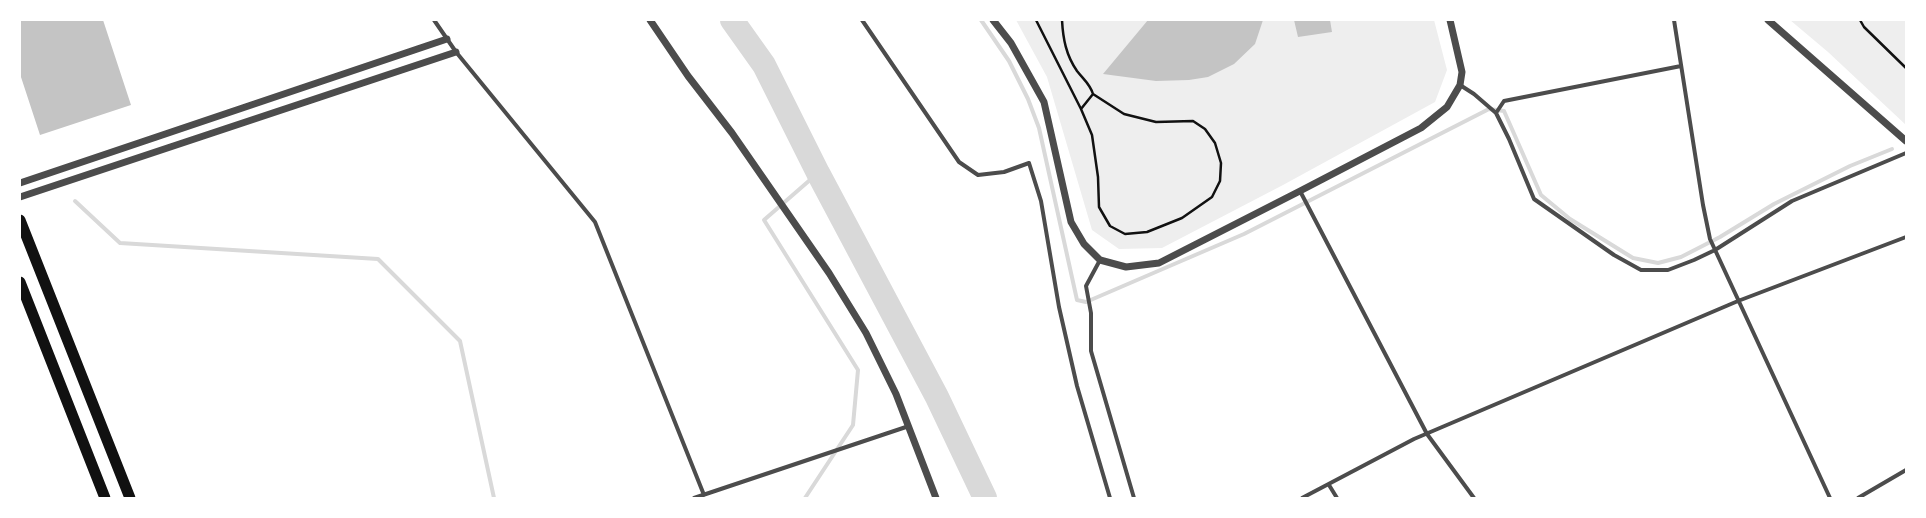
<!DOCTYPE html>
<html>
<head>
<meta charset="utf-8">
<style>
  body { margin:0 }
  #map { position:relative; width:1926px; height:518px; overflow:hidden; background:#fff; font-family:Arial,sans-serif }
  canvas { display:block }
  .frame { position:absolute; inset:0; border:21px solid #fff; pointer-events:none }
</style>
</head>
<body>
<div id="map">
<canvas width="1926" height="518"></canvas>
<div class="frame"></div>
</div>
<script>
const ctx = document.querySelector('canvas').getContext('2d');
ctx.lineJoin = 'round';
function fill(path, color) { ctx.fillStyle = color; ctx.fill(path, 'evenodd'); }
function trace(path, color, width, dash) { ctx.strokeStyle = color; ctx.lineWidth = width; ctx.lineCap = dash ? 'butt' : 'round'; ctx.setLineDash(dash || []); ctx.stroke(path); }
const green = new Path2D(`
  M1016 20H1434L1447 70 1435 102 1283 185 1162 248 1119 249 1092 230 1047 77Z
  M1790 20H1906V125L1828 52Z`);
const stream = new Path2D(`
  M981 20 1009 61 1028 99 1039 128 1077 300 1086 302 1244 234 1489 109 1504 111 1541 195 1570 219 1633 258 1658 263 1681 257 1720 237 1774 204 1850 166 1892 149
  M75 201 120 243 378 259 460 341 494 498
  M805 498 853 425 858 370 764 220 818 173`);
const river = new Path2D(`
  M732 20 764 65 818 173 937 397 985 498`);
const building = new Path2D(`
  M20 20H103L131 105 40 135 20 74Z
  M1148 20H1263L1255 44 1234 64 1208 77 1189 80 1156 81 1103 74Z
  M1294 20H1330L1332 32 1298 37Z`);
const path = new Path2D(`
  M1036 20 1081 109
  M1062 20C1063 39 1066 55 1077 71 1084 80 1090 84 1093 94
  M1860 20 1864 27 1906 68
  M1093 94 1124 114 1156 122 1193 121 1205 129 1215 143 1221 163 1220 181 1212 197 1182 218 1147 232 1125 234 1110 226 1099 207 1098 177 1092 135 1081 109Z`);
const minor = new Path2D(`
  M434 20 456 52 595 222 704 495
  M862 20 959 162 978 175 1004 172 1029 163 1041 201 1059 307 1077 386 1110 498
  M1674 20 1703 205 1710 239 1830 498
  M1460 85 1474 94 1496 113 1504 101 1681 66
  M1496 113 1509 139 1534 199 1614 255 1641 270H1668L1694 260 1715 250 1792 201 1906 153
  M1300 191 1427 434 1474 498
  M1100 260 1086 286 1091 313V351L1134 498
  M1329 485 1337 498
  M694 498 909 426
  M1302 498 1414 439 1738 301 1906 237
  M1858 498 1906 470`);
const tertiary = new Path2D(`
  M650 20 688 76 732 133 829 273 866 333 896 394 936 498
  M993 20 1011 43 1044 102 1071 222 1084 244 1100 260 1126 267 1159 263 1300 191 1421 128 1447 107 1460 85 1462 72 1450 20
  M1768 20 1906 141
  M20 183 447 39
  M20 197 456 52`);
const trunk = new Path2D(`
  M20 220 130 498
  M20 282 105 498`);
fill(green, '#eee');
trace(stream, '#d9d9d9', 4);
trace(river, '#d9d9d9', 24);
fill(building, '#c4c4c4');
trace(path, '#111', 2.5);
trace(minor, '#4c4c4c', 4);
trace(tertiary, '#4c4c4c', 7);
trace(trunk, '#111', 11);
</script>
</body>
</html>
